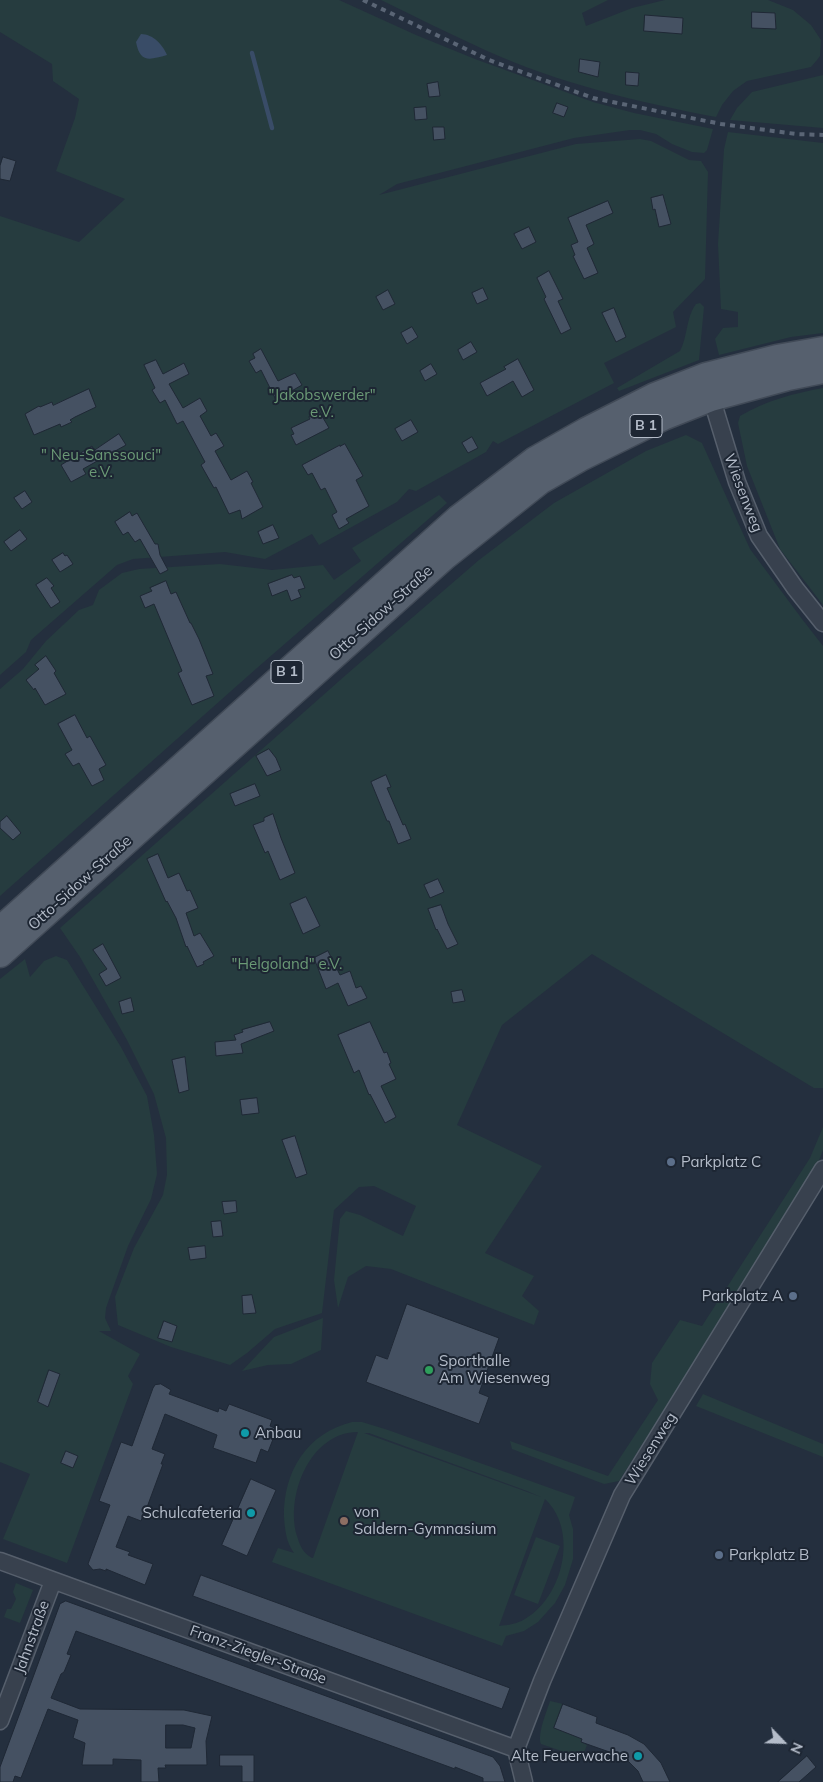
<!DOCTYPE html>
<html>
<head>
<meta charset="utf-8">
<style>
  body { margin:0 }
  #map { position:relative; width:823px; height:1782px; overflow:hidden; background:#242f3e; font-family:Mulish,sans-serif }
  canvas { display:block }
  .north { position:absolute; left:758px; top:1717px; width:50px; height:50px; -webkit-text-stroke:4px #1d2633; paint-order:stroke; rotate:114deg; font-size:14px; font-weight:700; line-height:20px; text-align:center; color:#b4bcc9 }
  .north::after { content:''; display:block; margin:auto; width:18px; height:22px; background:#b4bcc9; clip-path:polygon(50% 0,100% 100%,50% 72%,0 100%) }
</style>
</head>
<body>
<div id="map">
<canvas width="823" height="1782"></canvas>
<div class="north">N</div>
</div>
<script>
const ctx = document.querySelector('canvas').getContext('2d');
ctx.lineJoin = 'round';
function fill(path, color) { ctx.fillStyle = color; ctx.fill(path, 'evenodd'); }
function trace(path, color, width, dash) { ctx.strokeStyle = color; ctx.lineWidth = width; ctx.lineCap = dash ? 'butt' : 'round'; ctx.setLineDash(dash || []); ctx.stroke(path); }
function label(font, color, halo, rows, align = 'center') {
  ctx.font = font + ' Mulish,sans-serif'; ctx.lineWidth = 4; ctx.setLineDash([]); ctx.textBaseline = 'middle'; ctx.strokeStyle = halo; ctx.fillStyle = color; for (const [text, x, y, turn = 0] of rows) {
    ctx.save(); ctx.translate(x, y); ctx.rotate((+turn || 0) * Math.PI / 180); ctx.textAlign = isNaN(turn) ? turn : align; if (halo) ctx.strokeText(text, 0, 0); ctx.fillText(text, 0, 0); ctx.restore();
  }
}
const green = new Path2D(`
  M0 0H339L416 35 475 59 593 102 634 113 713 129 707 150 704 153 692 152 672 144 656 134 640 130H630L574 138 397 184 379 195 576 144 640 139 651 141 689 160 701 161 708 172 705 279 673 312 676 327 604 363 614 383 498 444 493 441 486 452 416 491 409 489 397 502 319 545 312 534 265 559 225 552 133 559 117 565 31 640 26 652 0 675V216L79 242 125 199 56 171 75 118 79 99 53 81 52 64 0 32Z
  M381 0H608L582 13 586 26 632 8 665 0H768L793 10 811 25 821 40 820 56 817 60 811 67 747 81 733 91 722 105 716 117C637 102 558 83 485 50 450 34 416 17 381 0Z
  M823 75V128L730 120 737 108 752 92Z
  M728 132 823 143V333L791 337 719 355 715 339 723 328 738 327V312L721 309 718 244 724 149Z
  M700 303 704 307 699 360 619 391 617 388 680 351C688 336 686 317 696 304Z
  M823 388V605L780 549 747 466 738 423 740 416C765 401 795 393 823 388Z
  M686 435 702 443 750 549 802 619 823 646V1088H814L592 954 502 1025 457 1125 542 1166 485 1253 534 1276 522 1296 539 1311 534 1325 391 1269 366 1266 348 1277 338 1308 334 1280 340 1219 346 1211 360 1215 403 1236 416 1206 374 1186 359 1187 334 1210 322 1313 275 1329 247 1353 230 1365 171 1347 118 1325 115 1297 134 1248 163 1195 167 1175 166 1138 154 1094 127 1040 80 957 60 928 347 674 479 560 554 503 646 451Z
  M439 495 447 503 257 668 0 896V689L23 669 46 641 79 610 93 605 99 590 122 573 139 569 220 564 272 570 323 565 334 580 361 561 352 548Z
  M56 956 67 960 121 1047 147 1096 154 1135 157 1174 151 1199 128 1246 106 1308 105 1318 111 1331H99L140 1354 128 1376 133 1384 67 1563 3 1539 30 1474 0 1462V979L25 959 30 977 44 961Z
  M823 1127V1150L818 1163 728 1310 619 1481 604 1484 512 1449 510 1441 608 1476 658 1400 650 1384 652 1363 680 1320 702 1326 810 1158Z
  M323 1318 321 1350 291 1364 268 1365 242 1371 274 1337Z
  M703 1394 823 1444V1457L696 1406Z
  M352 1422H362L388 1430 575 1497 569 1515 573 1529V1559L565 1585 555 1603 538 1622 524 1631 506 1636 502 1646 272 1562 278 1548 294 1553C286 1542 285 1530 284 1517 283 1472 307 1433 352 1422ZM358 1432 313 1558H312C303 1553 300 1546 297 1536 285 1496 310 1432 358 1432ZM364 1433H369L527 1491 541 1497ZM545 1499C579 1531 563 1597 525 1619 517 1624 508 1625 499 1626Z
  M536 1537 560 1546 538 1604 514 1595Z
  M16 1583 33 1590 20 1623 4 1617 7 1609H11L16 1599 13 1592Z
  M550 1701 563 1704 554 1728 582 1739 581 1742 587 1745 582 1758 541 1744C537 1734 547 1711 550 1701Z`);
const water = new Path2D(`
  M141 34C153 34 163 45 167 55 149 60 140 63 136 42Z`);
const stream = new Path2D(`
  M252 53 272 128`);
const building = new Path2D(`
  M752 12 775 13 776 29 752 28Z
  M645 15 683 18 682 34 644 31Z
  M580 59 600 62 598 77 579 72Z
  M626 72 639 73 638 86 626 85Z
  M438 82 440 96 429 97 427 84Z
  M557 103 568 107 564 117 553 113Z
  M426 107 427 119 415 120 414 108Z
  M433 127H444L445 139 434 140Z
  M3 157 16 161 10 181 0 179V166Z
  M663 195 671 224 659 227 655 209 653 210 651 198Z
  M608 201 613 213 586 225 594 244 587 248 598 273 584 279 573 256 575 255 571 245 578 242 568 218Z
  M529 227 536 242 522 249 514 234Z
  M549 271 563 299 558 301 571 329 561 334 544 299 546 297 537 278Z
  M483 288 488 299 477 304 472 293Z
  M388 290 395 304 383 310 376 297Z
  M614 308 626 337 616 342 602 313Z
  M412 327 418 337 407 344 401 333Z
  M471 342 477 352 463 360 458 350Z
  M261 349 278 381 295 373 302 385 276 400 261 370 256 373 249 361 255 358 253 354Z
  M518 359 534 390 522 397 513 381 487 396 480 383 506 369 504 367Z
  M156 360 163 374 184 363 189 374 169 384 183 408 200 398 207 411 200 416 211 436 216 433 224 446 215 451 231 480 247 471 253 482 251 483 263 507 242 519 240 510 229 514 216 487 214 488 201 465 205 462 183 421 177 424 165 400 160 403 152 390 155 388 144 365Z
  M431 364 437 374 425 381 420 371Z
  M89 389 96 407 75 417 70 420 72 422 61 427 60 424 34 435 25 414 39 406 40 407 52 402 53 405Z
  M319 411 329 428 296 445 291 435 294 434 291 428 310 419 309 417Z
  M411 420 418 432 402 441 395 429Z
  M119 434 126 445 83 469 86 474 71 482 61 465 92 446 94 450Z
  M472 437 478 448 468 453 462 443Z
  M345 444 363 476 356 480 369 506 346 519 349 523 339 529 332 515 337 512 325 488 321 490 312 473 308 475 302 465 340 445V446Z
  M25 491 32 502 22 509 14 498Z
  M130 512 132 516 137 513 155 544H158L160 555 168 570 160 574 140 539 135 542 128 532 123 535 115 522Z
  M273 525 279 538 263 544 258 532Z
  M20 530 27 539 11 551 4 542Z
  M63 553 65 556 67 555 73 564 60 572 52 560Z
  M292 575 294 578 300 576 305 588 298 590 301 597 291 601 287 590 272 596 268 584Z
  M47 578 54 586 51 588 60 602 51 608 36 585Z
  M166 581 171 594 176 592 190 623H191L199 639 213 674 206 676 214 696 192 705 178 673 182 671 154 604 145 608 140 596 152 591 150 588Z
  M46 656 56 671 54 673 66 694 45 705 35 688 34 690 26 680 39 669 35 665Z
  M75 715 87 738 90 736 106 765 99 769 104 780 92 786 79 763 73 766 65 754 72 750 58 724Z
  M269 749 276 758 281 770 267 776 256 756Z
  M386 775 391 787 387 788 403 825 405 824 411 839 398 844 389 821H387L371 782Z
  M255 784 260 796 235 806 230 794Z
  M273 814 281 838 295 873 280 880 268 851 265 853 253 825 264 821V818Z
  M7 816 21 833 13 840 0 828V822Z
  M158 854 168 878 179 873 187 891 190 890 198 908 186 913 194 936 200 933 214 956 203 962 204 964 197 967 187 946 186 947 176 918 167 901 166 902 147 859Z
  M438 879 444 892 430 898 424 885Z
  M306 897 320 926 303 934 290 904Z
  M441 905 448 924 458 944 447 949 437 929 436 930 428 909Z
  M103 944 121 978 106 986 99 974 107 969 93 950Z
  M328 951 340 975 350 971 356 988 361 986 367 998 348 1006 338 983 326 989 314 958Z
  M462 990 465 1001 453 1003 451 992Z
  M131 998 134 1011 122 1014 119 1002Z
  M270 1022 274 1031 241 1044 243 1053 216 1056 215 1042 236 1040 234 1035 243 1032 242 1030Z
  M370 1022 384 1053 387 1052 391 1063 389 1064 396 1079 381 1086 396 1117 385 1123 370 1094 369 1095 359 1070 354 1073 338 1035Z
  M185 1057 189 1090 179 1093 172 1060Z
  M257 1098 259 1113 242 1115 240 1100Z
  M295 1136 307 1174 296 1178 282 1140Z
  M236 1201 237 1212 224 1214 222 1202Z
  M221 1221 223 1236 213 1237 211 1222Z
  M205 1246 206 1258 190 1260 188 1248Z
  M252 1295 256 1313 243 1314 242 1296Z
  M407 1304 499 1338 479 1393 489 1397 479 1424 366 1382 376 1355 387 1359Z
  M164 1321 177 1326 172 1342 158 1338Z
  M49 1370 60 1374 48 1407 38 1402Z
  M161 1384 171 1390 169 1394 218 1412 219 1408 226 1411 229 1404 272 1420 270 1426 277 1429 268 1452 261 1449 256 1463 213 1448 217 1435 165 1414 152 1449 165 1454 161 1464H163L146 1510H145L141 1521 128 1516 116 1547 130 1552 128 1555 153 1564 145 1585 106 1569V1571L100 1569 93 1570 88 1564 110 1505 99 1501 121 1442 132 1446 153 1388 155 1385Z
  M66 1451 78 1456 73 1468 61 1463Z
  M251 1479 276 1490 247 1556 222 1545Z
  M201 1575 510 1688 502 1709 193 1596Z
  M66 1601 493 1757 500 1766 505 1782H483V1778L455 1767V1769L76 1631 67 1654 71 1655 64 1672 61 1674 51 1698 80 1709 184 1710 212 1716 206 1741 207 1765H165L166 1768H158L159 1782H141V1760L113 1759V1765H82L85 1743 73 1738 78 1720 48 1709 21 1778 15 1776 13 1782H0V1767L60 1604ZM166 1725H183L195 1728 191 1748H166Z
  M563 1704 597 1717 596 1723 628 1735 644 1744 661 1763 670 1782H643L638 1771 629 1762 618 1755 581 1742 582 1739 554 1728Z
  M220 1755H254V1782H242V1766H220Z
  M807 1756 816 1767 799 1782H778Z`);
const street = new Path2D(`
  M709 390 737 482 759 536 795 588 823 623
  M0 1561 516 1749
  M0 1721 53 1581
  M516 1749 542 1681 622 1495 823 1169
  M516 1749 524 1782`);
const primary = new Path2D(`
  M0 930 459 518 535 460 586 431 655 396 706 376 777 358 823 350
  M0 954 444 557 540 481 582 457 663 417 711 398 788 377 823 370`);
const rail = new Path2D(`
  M363 0 489 60 593 98 721 124 796 134 823 135`);
const markers = [
  [671,1162,5,"#5c6f8a"],
  [793,1296,5,"#5c6f8a"],
  [429,1370,5,"#2e9e5b"],
  [245,1433,5,"#0f9aa8"],
  [251,1513,5,"#0f9aa8"],
  [344,1521,5,"#8d6e63"],
  [719,1555,5,"#5c6f8a"],
  [638,1756,5,"#0f9aa8"]
];
const shields = [
  [646,426,32],
  [287,672,32]
];
const shieldNames = [
  ["B 1",646,426],
  ["B 1",287,672]
];
const parkNames = [
  ["\"Jakobswerder\"",322,395],
  ["e.V.",322,412],
  ["\" Neu-Sanssouci\"",101,455],
  ["e.V.",101,472],
  ["\"Helgoland\" e.V.",287,964]
];
const streetNames = [
  ["Wiesenweg",743,493,69],
  ["Otto-Sidow-Straße",381,613,-42],
  ["Otto-Sidow-Straße",80,883,-42],
  ["Wiesenweg",651,1449,-58],
  ["Jahnstraße",32,1637,-70],
  ["Franz-Ziegler-Straße",258,1655,20]
];
const poiNames = [
  ["Parkplatz C",681,1162],
  ["Parkplatz A",783,1296,"right"],
  ["Sporthalle",439,1361],
  ["Am Wiesenweg",439,1378],
  ["Anbau",255,1433],
  ["von",354,1512],
  ["Saldern-Gymnasium",354,1529],
  ["Schulcafeteria",241,1513,"right"],
  ["Parkplatz B",729,1555],
  ["Alte Feuerwache",628,1756,"right"]
];
fill(green, '#263c3f');
fill(water, '#394c67');
trace(stream, '#394c67', 4.5);
fill(building, '#455162');
trace(building, '#1f2835', 1);
trace(street, '#565f6c', 19);
trace(primary, '#414a57', 29);
trace(street, '#38414e', 16);
trace(primary, '#56606e', 26);
trace(rail, '#5a6575', 4, [5, 5]);
for (const [x, y, r, color] of markers) { const dot = new Path2D(); dot.arc(x, y, r, 0, 2 * Math.PI); ctx.fillStyle = color; ctx.fill(dot); trace(dot, '#1d2633', 2); }
for (const [x, y, w] of shields) { const box = new Path2D(); box.roundRect(x - w / 2, y - 11.5, w, 23, 4); ctx.fillStyle = '#1d2633'; ctx.fill(box); trace(box, '#b4bcc9', 1); }
label('bold 14px', '#b4bcc9', null, shieldNames);
label('15px', '#6b9a76', '#1d2633', parkNames);
label('15px', '#b4bcc9', '#1d2633', streetNames);
label('15px', '#b4bcc9', '#1d2633', poiNames, 'left');
</script>
</body>
</html>
